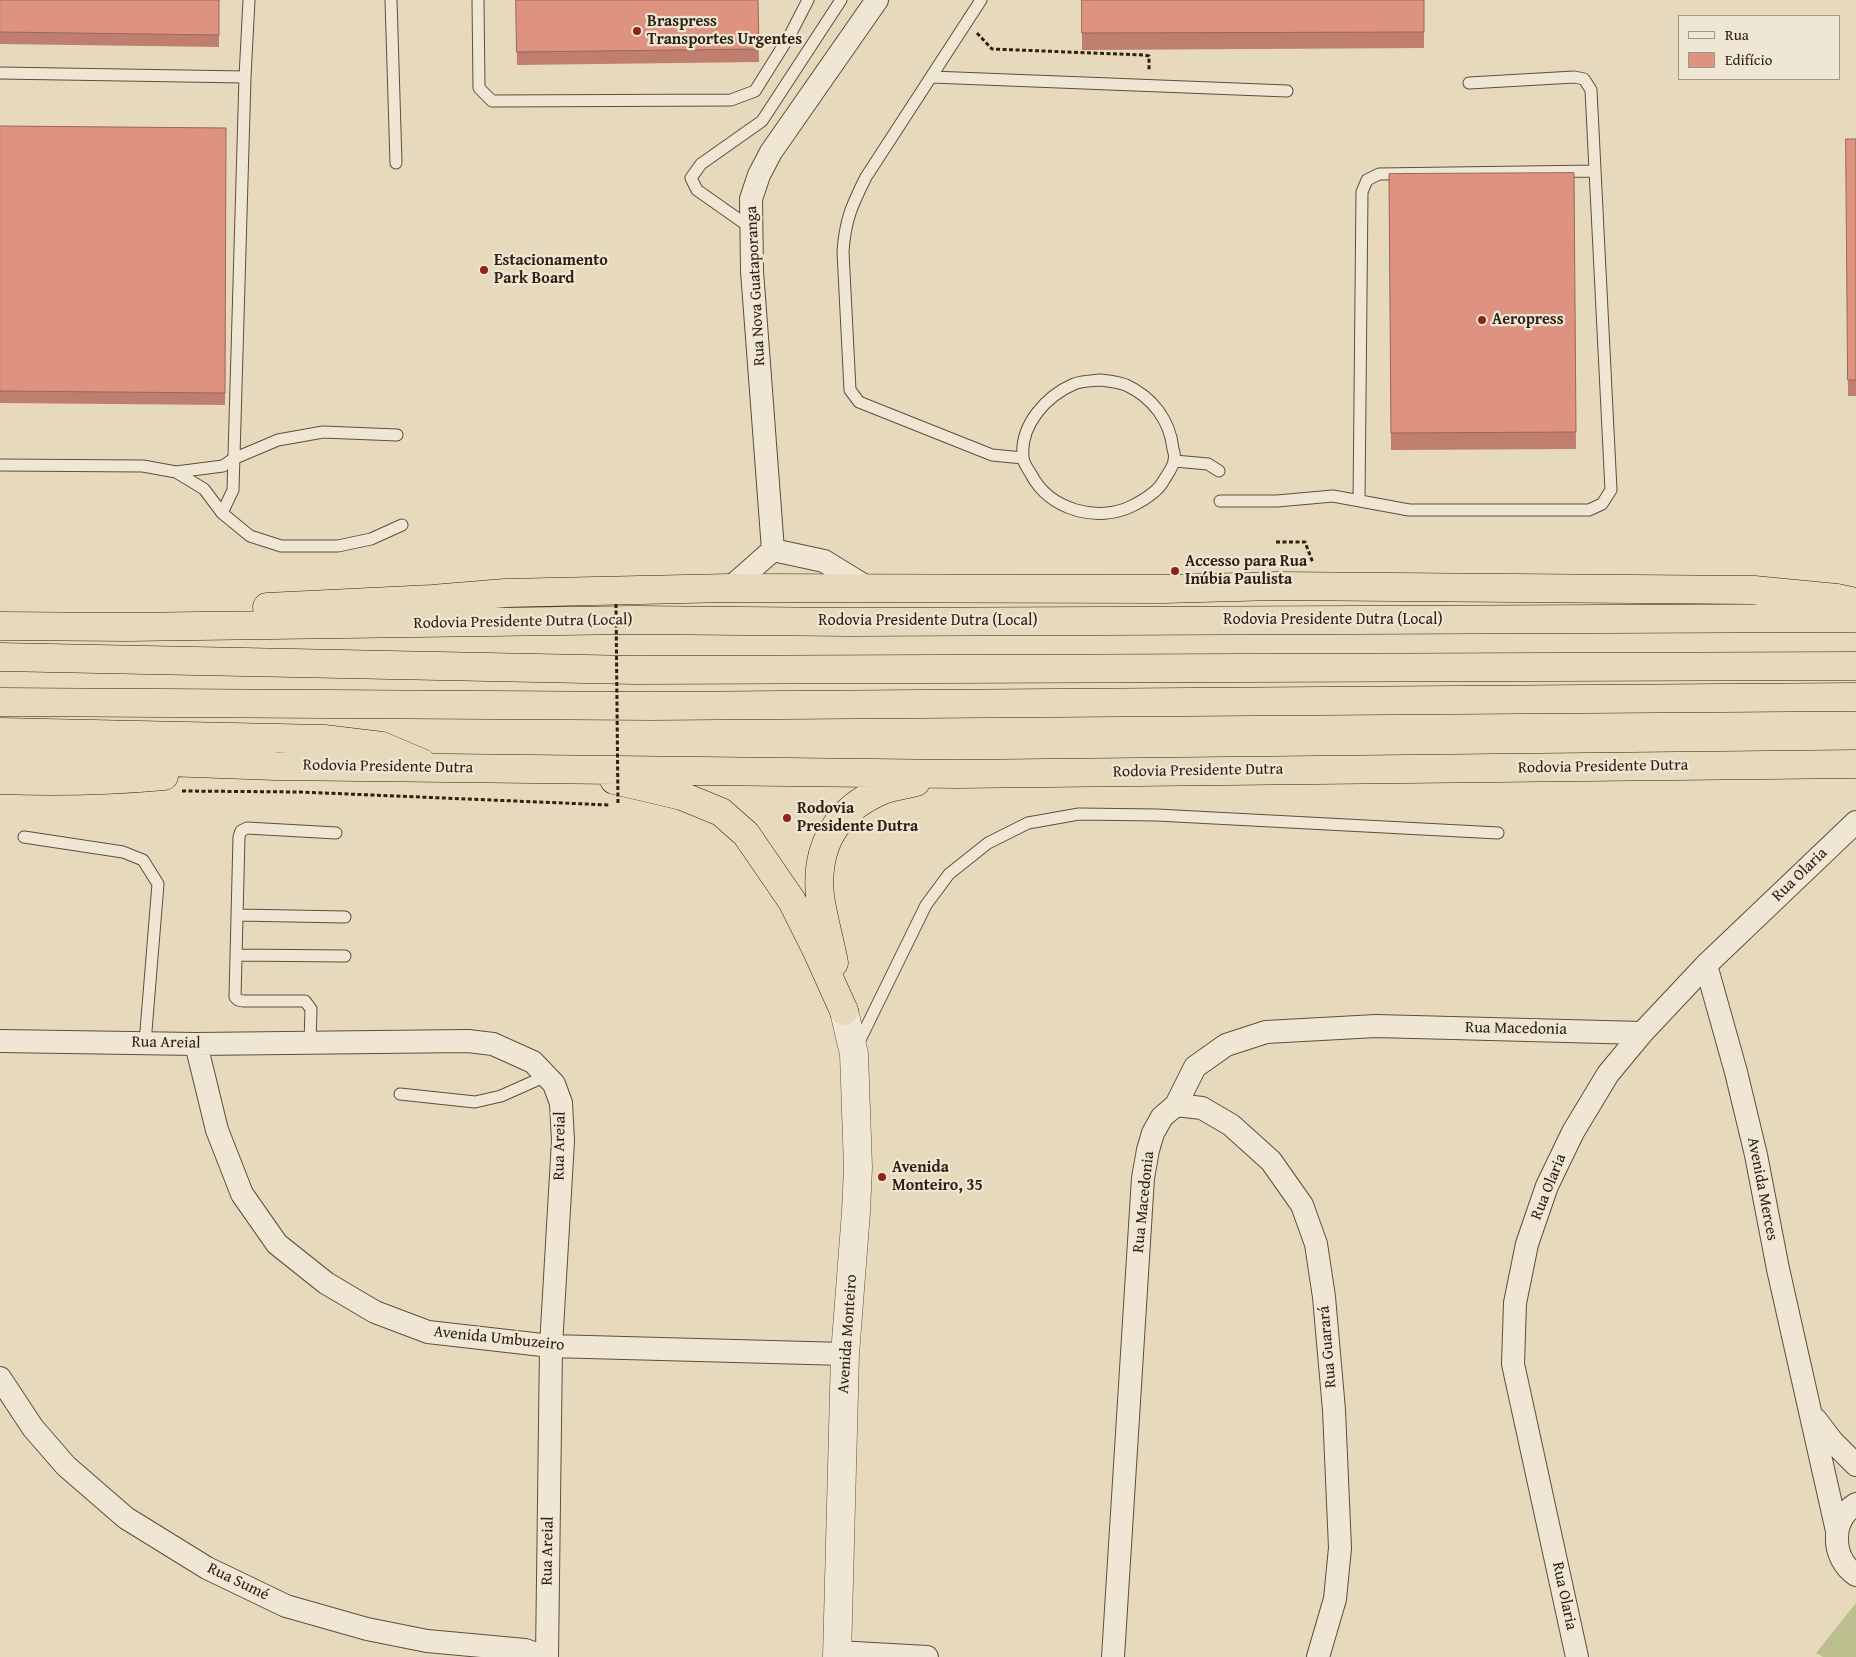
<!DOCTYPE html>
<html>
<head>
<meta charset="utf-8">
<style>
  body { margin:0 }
  #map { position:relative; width:1856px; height:1657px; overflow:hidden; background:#e7dabc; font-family:"Gentium Book Plus",serif }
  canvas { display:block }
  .legend { position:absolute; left:1678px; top:15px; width:162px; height:65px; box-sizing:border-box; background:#efe7d3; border:1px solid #a29887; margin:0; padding:6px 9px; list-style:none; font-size:15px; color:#2e2114 }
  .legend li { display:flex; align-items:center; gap:10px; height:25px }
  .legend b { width:25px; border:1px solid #a29887 }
</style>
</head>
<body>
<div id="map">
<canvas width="1856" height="1657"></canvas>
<ul class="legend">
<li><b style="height:6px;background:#efe7d3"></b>Rua</li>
<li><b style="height:14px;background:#de9380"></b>Edifício</li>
</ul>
</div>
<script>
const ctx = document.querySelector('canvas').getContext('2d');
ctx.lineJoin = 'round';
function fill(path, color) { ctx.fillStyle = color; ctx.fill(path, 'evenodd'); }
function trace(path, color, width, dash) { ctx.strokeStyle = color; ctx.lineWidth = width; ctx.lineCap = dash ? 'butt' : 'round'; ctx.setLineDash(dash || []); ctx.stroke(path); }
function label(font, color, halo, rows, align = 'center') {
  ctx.font = font + ' "Gentium Book Plus",serif'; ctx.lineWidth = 4.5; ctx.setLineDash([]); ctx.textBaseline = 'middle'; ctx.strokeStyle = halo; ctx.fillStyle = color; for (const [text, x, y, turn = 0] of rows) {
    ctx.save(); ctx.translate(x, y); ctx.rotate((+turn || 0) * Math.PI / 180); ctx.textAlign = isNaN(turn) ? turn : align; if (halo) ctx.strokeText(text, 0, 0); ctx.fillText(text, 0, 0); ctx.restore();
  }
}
const green = new Path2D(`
  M1856 1603V1657H1823L1816 1653Z`);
const path = new Path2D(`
  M977 33 992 49 1144 55 1149 56V71
  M1276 542H1305L1313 563
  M182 791 300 792 610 805`);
const service = new Path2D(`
  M391 0 396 163
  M478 0 479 88 492 101 731 100 755 91 790 35 808 0
  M981 0 866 177C852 205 845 220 843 252L850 390 859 402 992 455 1023 458
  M0 73 245 77
  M932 77 1287 91
  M751 228 697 190 691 178 701 164 762 121 841 0
  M1100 380C1108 381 1118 382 1126 385 1152 397 1170 420 1173 449 1174 452 1175 457 1174 460 1174 466 1167 475 1164 480 1158 492 1144 500 1132 506 1098 523 1049 510 1031 474 1028 469 1023 463 1023 457 1020 425 1046 396 1074 384 1081 381 1091 381 1100 380Z
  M1175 461 1208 464 1219 471
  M0 465 143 466 176 472 223 466 233 459 278 440 323 432 397 435
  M176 472 204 489 222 513 250 536 281 546H338L371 539 402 525
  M1220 501H1277L1333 496 1409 510H1589L1602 504 1611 490 1591 90 1584 79 1574 77 1469 83
  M1359 501 1362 192 1367 180 1379 174 1595 171
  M222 513 233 490 245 77 249 0
  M24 837 123 852 143 860 158 884 145 1043
  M237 915 345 917
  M236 955 345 956
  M310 1043 311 1009 305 1001H243L238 1000 235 997 239 837 241 831 247 828 336 833
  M857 1046 926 905 949 874 988 843 1028 823 1079 814 1157 815 1498 833
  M400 1094 475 1102 501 1096 546 1076`);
const minor = new Path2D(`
  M773 550 752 271 751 199 759 175 771 152 877 0
  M773 550 824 561 868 588
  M730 588 773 550
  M1706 965 1736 1072 1756 1155 1778 1269 1837 1531
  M0 1041 196 1044 468 1041 493 1044 533 1062 554 1084 561 1103 563 1141 551 1346 547 1657
  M196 1044 217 1130 242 1194 277 1244 326 1283 375 1312 428 1332 551 1346 845 1354
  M1176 1105 1202 1108 1231 1125 1271 1161 1302 1205 1316 1244 1324 1297 1334 1410 1340 1548 1335 1599 1318 1657
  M0 1378 33 1428 66 1466 126 1518 207 1568 286 1606 367 1629 427 1641 525 1650 545 1657
  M1816 1420 1832 1441 1856 1465
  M1856 1504C1830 1520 1831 1558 1856 1575
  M837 1652 927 1657
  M1113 1657 1143 1178 1148 1150 1153 1133 1162 1117 1176 1105 1195 1067 1226 1045 1266 1032 1376 1026 1642 1033
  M1577 1657 1513 1364 1515 1303 1527 1244 1547 1186 1573 1132 1608 1074 1642 1033 1706 965 1856 822`);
const tertiary = new Path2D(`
  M837 1657 845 1354 856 1212 858 1167 854 1054 844 1011`);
const motorway = new Path2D(`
  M267 607 432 599 505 593 730 588 1164 589 1275 586 1754 590 1837 598 1856 602
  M0 626 127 627 634 620 849 622 1856 618
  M0 657 634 670 1856 666
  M0 702 652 706 1856 697
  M0 732 324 739 382 746 422 763
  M0 756 275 766 957 774 1856 764
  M0 780C55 782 109 781 164 776
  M614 780 682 796 721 812 746 834 792 901 817 951 844 1011
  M834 963C830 941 823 918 820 896 815 846 837 809 883 790 893 786 905 785 916 782`);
const pathBridge = new Path2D(`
  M616 604 618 805`);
const wall = new Path2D(`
  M0 0H219V47L0 44Z
  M516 0H758L759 62 517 65Z
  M1082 0H1424V48L1082 50Z
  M0 126 226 128 225 405 0 403Z
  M1846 139H1856V396H1848Z
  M1574 173 1576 449 1391 450 1389 174Z`);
const building = new Path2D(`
  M0 0H219V35L0 32Z
  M516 0H758L759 49 517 52Z
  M1082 0H1424V32L1082 33Z
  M0 126 226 128 225 393 0 391Z
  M1846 139H1856V380H1848Z
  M1574 173 1576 432 1391 433 1389 174Z`);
const markers = [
  [637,31,5,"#8f2418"],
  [484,270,5,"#8f2418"],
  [1482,320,5,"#8f2418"],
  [1175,571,5,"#8f2418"],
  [787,818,5,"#8f2418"],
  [882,1177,5,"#8f2418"]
];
const poiNames = [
  ["Braspress",647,22],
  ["Transportes Urgentes",647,40],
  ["Estacionamento",494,261],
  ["Park Board",494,279],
  ["Aeropress",1492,320],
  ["Accesso para Rua",1185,562],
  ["Inúbia Paulista",1185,580],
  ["Rodovia",797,809],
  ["Presidente Dutra",797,827],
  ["Avenida",892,1168],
  ["Monteiro, 35",892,1186]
];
const streetNames = [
  ["Rua Nova Guataporanga",756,286,-93],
  ["Rodovia Presidente Dutra (Local)",1333,620],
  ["Rodovia Presidente Dutra (Local)",928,621],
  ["Rodovia Presidente Dutra (Local)",523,622,-1],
  ["Rodovia Presidente Dutra",388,767,1],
  ["Rodovia Presidente Dutra",1603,767,-1],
  ["Rodovia Presidente Dutra",1198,771,-1],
  ["Rua Olaria",1800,875,-44],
  ["Rua Macedonia",1516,1029,1],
  ["Rua Areial",166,1043,1],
  ["Rua Areial",560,1146,-89],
  ["Rua Olaria",1549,1187,-68],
  ["Avenida Merces",1762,1189,79],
  ["Rua Macedonia",1144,1202,-84],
  ["Avenida Monteiro",848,1334,-86],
  ["Avenida Umbuzeiro",499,1339,6],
  ["Rua Guarará",1328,1347,-95],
  ["Rua Areial",548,1551,-89],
  ["Rua Sumé",238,1582,26],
  ["Rua Olaria",1564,1596,78]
];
fill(green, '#bbbe8d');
trace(service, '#5c4f3e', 13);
trace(minor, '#5c4f3e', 24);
trace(tertiary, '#5c4f3e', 29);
trace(motorway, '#2e2114', 29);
trace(path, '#2e2114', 3, [4, 2.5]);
trace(service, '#efe7d3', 11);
trace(minor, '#efe7d3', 22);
trace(tertiary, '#efe7d3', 28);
trace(motorway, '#e7dabc', 28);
trace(pathBridge, '#2e2114', 3, [4, 2.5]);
fill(wall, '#bf7e6e');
fill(building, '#de9380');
trace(building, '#9b675a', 1);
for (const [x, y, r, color] of markers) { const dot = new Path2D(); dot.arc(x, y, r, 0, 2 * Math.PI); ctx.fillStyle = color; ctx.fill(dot); trace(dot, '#efe7d3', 2); }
label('bold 16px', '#2e2114', '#efe7d3', poiNames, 'left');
label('16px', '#2e2114', '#efe7d3', streetNames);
</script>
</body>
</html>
